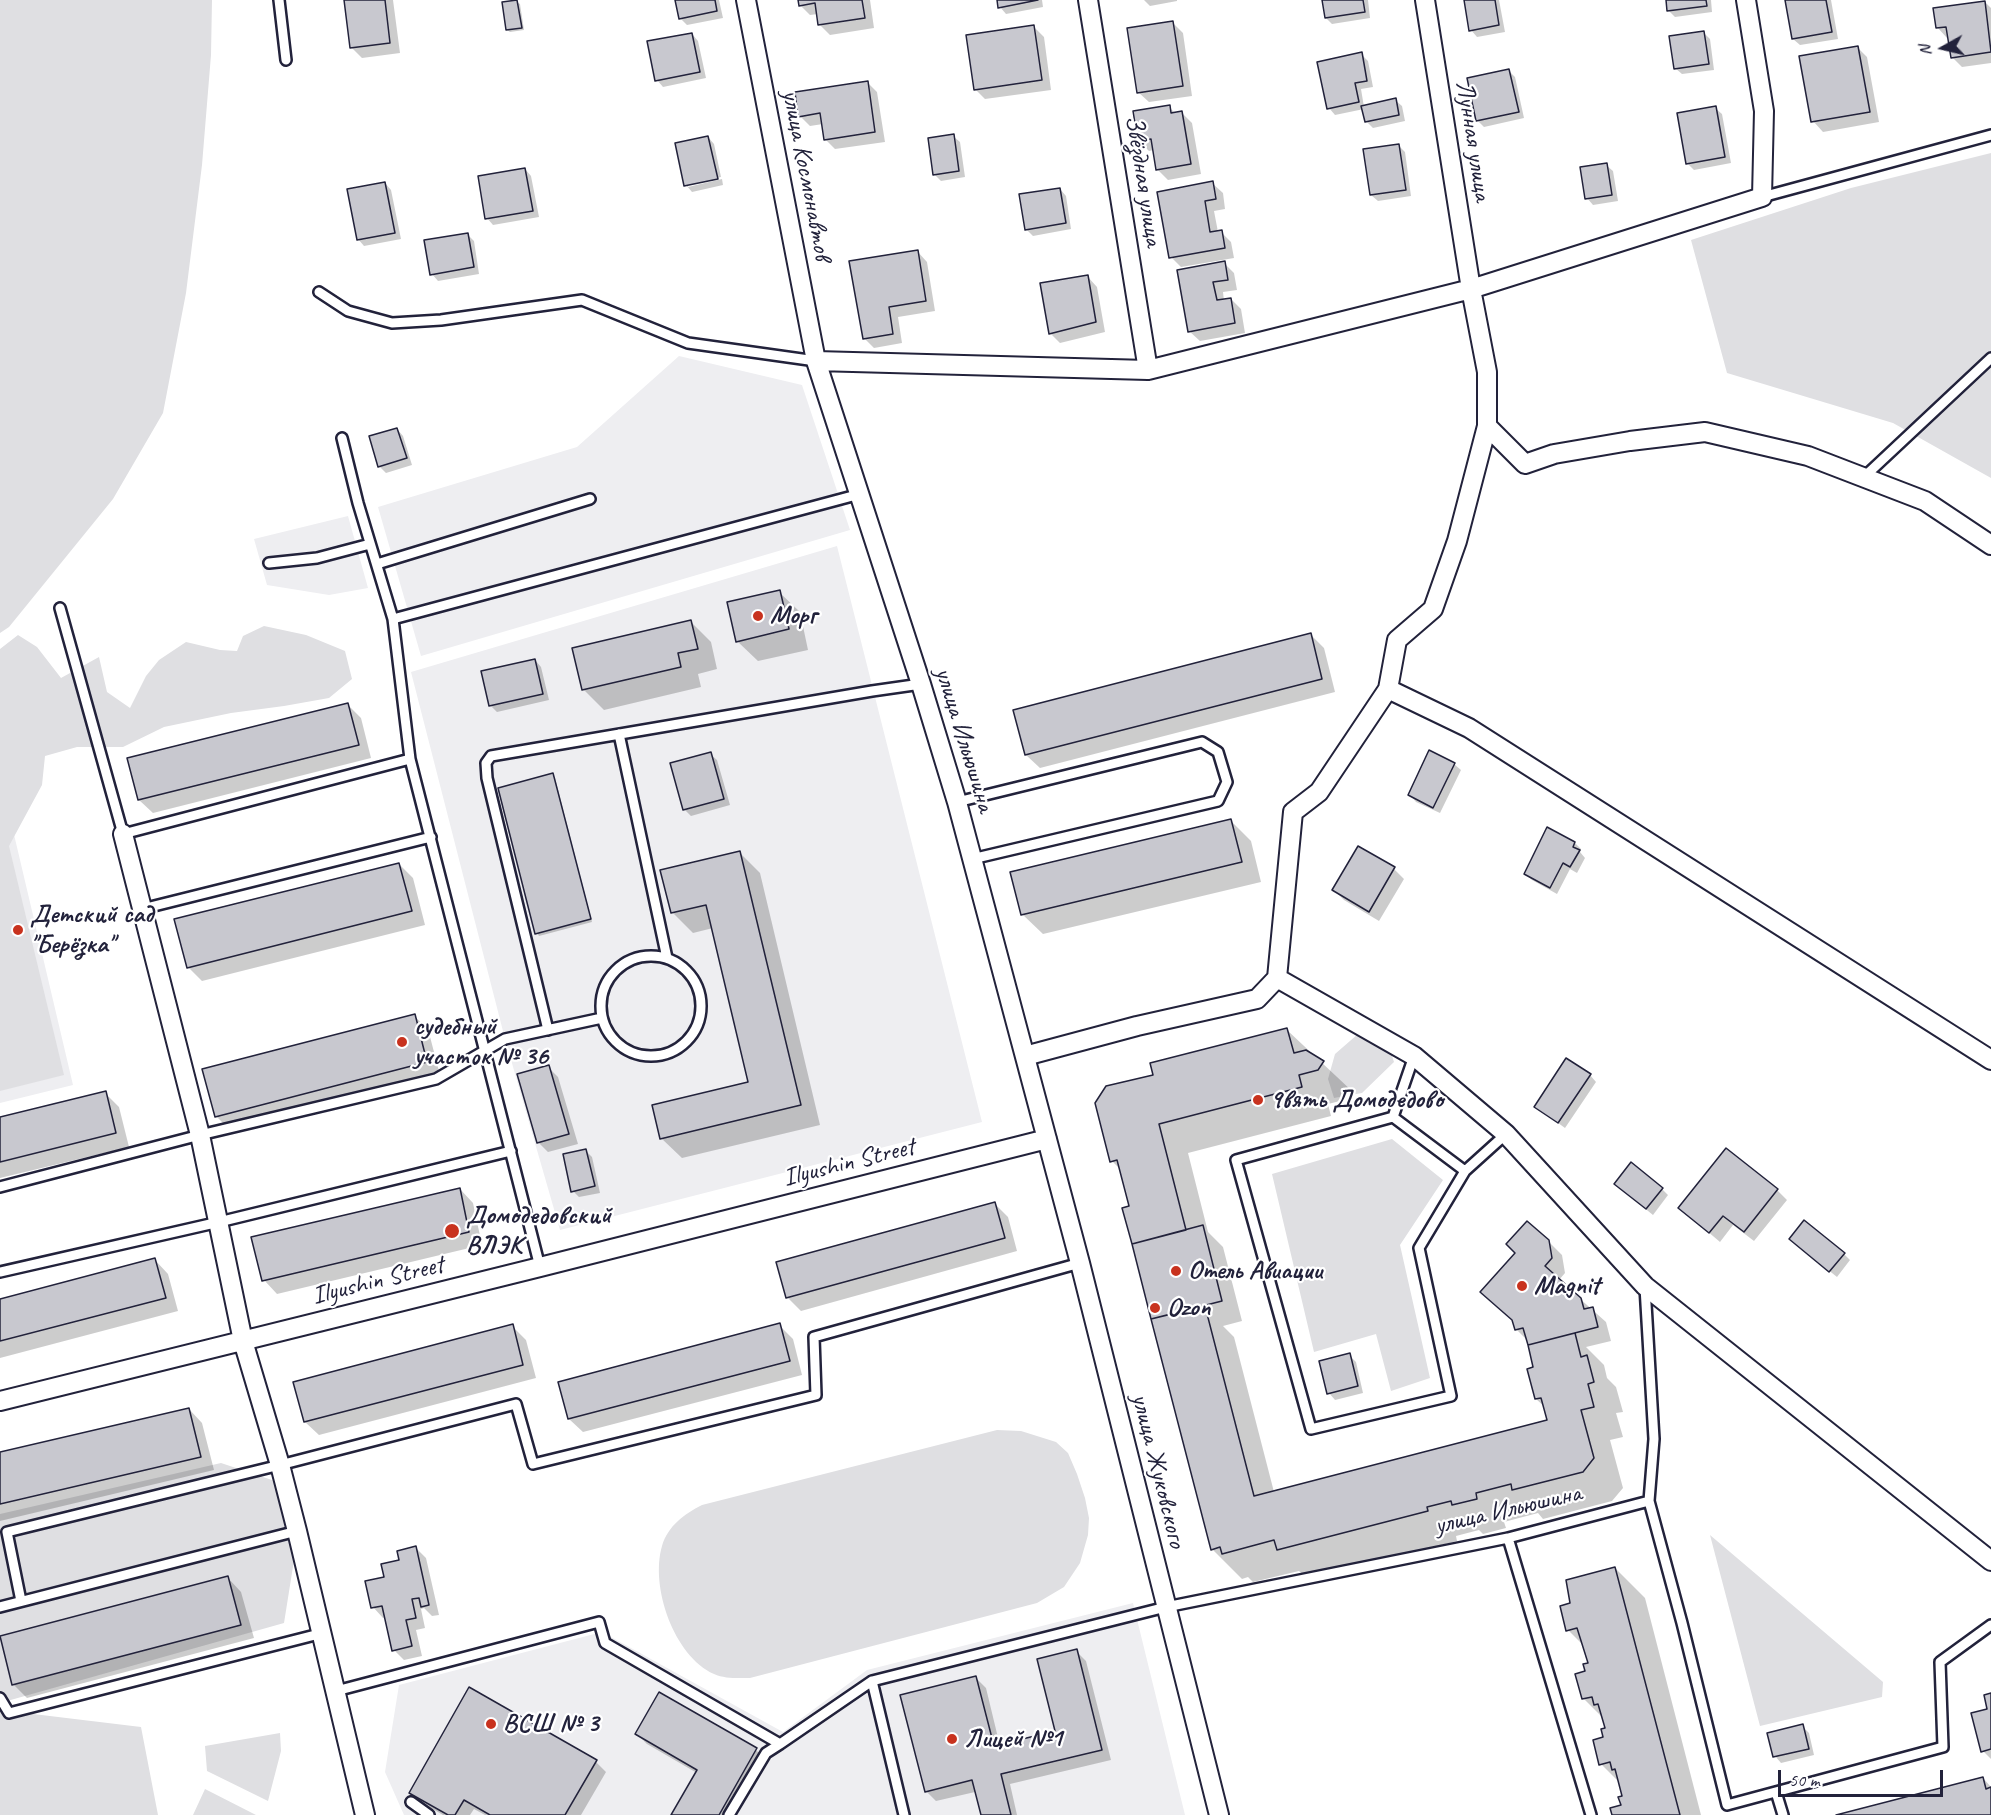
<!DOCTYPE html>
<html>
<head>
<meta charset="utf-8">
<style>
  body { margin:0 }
  #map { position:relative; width:1991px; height:1815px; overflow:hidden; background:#fff; font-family:Caveat,sans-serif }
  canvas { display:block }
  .north { position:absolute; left:1913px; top:18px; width:60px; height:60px; -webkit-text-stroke:4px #fff; paint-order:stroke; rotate:262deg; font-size:16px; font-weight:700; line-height:24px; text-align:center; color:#22223b }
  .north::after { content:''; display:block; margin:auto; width:21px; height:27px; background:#22223b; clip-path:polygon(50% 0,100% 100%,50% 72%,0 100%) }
  .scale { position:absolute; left:1778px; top:1770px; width:165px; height:27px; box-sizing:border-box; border:3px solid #22223b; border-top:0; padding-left:8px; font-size:18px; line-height:21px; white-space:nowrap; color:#22223b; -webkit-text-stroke:4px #fff; paint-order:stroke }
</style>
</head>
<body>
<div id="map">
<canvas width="1991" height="1815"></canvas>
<div class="north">N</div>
<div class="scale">50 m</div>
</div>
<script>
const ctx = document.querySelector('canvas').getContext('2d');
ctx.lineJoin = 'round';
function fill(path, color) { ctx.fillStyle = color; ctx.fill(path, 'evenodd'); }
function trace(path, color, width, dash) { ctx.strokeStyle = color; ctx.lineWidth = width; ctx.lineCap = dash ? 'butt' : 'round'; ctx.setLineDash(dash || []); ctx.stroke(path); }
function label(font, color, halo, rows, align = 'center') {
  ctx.font = font + ' Caveat,sans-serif'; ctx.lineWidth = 4.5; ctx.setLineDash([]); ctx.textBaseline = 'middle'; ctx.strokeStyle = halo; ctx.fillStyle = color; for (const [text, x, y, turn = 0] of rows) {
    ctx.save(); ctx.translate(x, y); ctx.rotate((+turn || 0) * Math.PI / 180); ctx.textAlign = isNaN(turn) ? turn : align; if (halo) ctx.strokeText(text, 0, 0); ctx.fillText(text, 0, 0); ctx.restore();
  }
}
const built = new Path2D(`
  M679 356 802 385 850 530 421 656 378 507 577 447Z
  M348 516 368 588 329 595 267 585 254 539Z
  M837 546 982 1122 560 1230 505 1039 411 672Z
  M0 775 73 1085 0 1103Z
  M1133 1603 1185 1815H404L385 1772 399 1685 602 1632 783 1732 867 1670Z`);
const green = new Path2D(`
  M0 0H212L211 55 202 165 186 293 163 413 113 499 9 627 0 633Z
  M1991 153V478L1893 423 1727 373 1691 240 1851 188Z
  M264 626 306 635 345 651 352 679 329 698 284 706 231 713 164 727 123 747H77L45 756 42 785 9 846 64 1075 0 1091V649L18 635 37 647 61 678 99 657 107 692 130 708 146 676 159 660 186 642 220 650 237 651 243 636Z
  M1358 1034 1390 1050 1394 1062 1362 1093 1334 1098 1328 1079 1335 1054Z
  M1392 1139 1443 1180 1400 1245 1430 1378 1391 1391 1376 1334 1314 1352 1272 1174Z
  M997 1430 1021 1431 1056 1442 1068 1453 1077 1474 1085 1498 1089 1518 1088 1535 1080 1563 1064 1587 1037 1603 750 1678C738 1678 725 1679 714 1674 674 1656 650 1587 662 1546 668 1526 684 1514 702 1505Z
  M221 1463 275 1481 295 1554 284 1623 0 1703V1514Z
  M1710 1535 1883 1682 1882 1697 1760 1726Z
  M0 1710 141 1727 158 1815H0Z
  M280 1733 281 1751 268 1801 207 1771 205 1746Z
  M205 1789 256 1815H193Z`);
const shadow = new Path2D(`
  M345 0H393L400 53 362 58 351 47Z
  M676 0H719L723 18 687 25 680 18Z
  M799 0H870L874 28 830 35 820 25 818 14 810 15 800 5Z
  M999 0H1042L1043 7 1006 14 1000 7Z
  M1144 0H1177V1L1150 6Z
  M1323 0H1368L1370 18 1332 24 1326 18Z
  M1465 0H1499L1505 32 1477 37 1471 30Z
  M1667 0H1711L1712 12 1675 17 1669 11Z
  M1786 0H1831L1838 39 1800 45 1793 39Z
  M517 2 520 4 524 30 510 32 507 30Z
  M1985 2 1991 8V63L1962 67 1952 57 1949 37 1947 38 1937 27Z
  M1173 23 1183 33 1192 96 1149 102 1138 92Z
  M1034 27 1044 37 1051 90 985 99 975 89Z
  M1703 32 1710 39 1714 70 1682 74 1675 68Z
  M692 34 698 41 706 78 663 87 657 80Z
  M1857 47 1867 57 1879 122 1823 132 1813 121Z
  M1361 54 1368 61 1373 87 1361 89 1364 107 1395 100 1402 106 1405 121 1373 128 1366 121 1364 109 1335 115 1329 108Z
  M1509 71 1515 77 1524 118 1484 127 1477 120Z
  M867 82 877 92 885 142 835 149 825 139 823 124 810 126 800 116Z
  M1169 107 1176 114 1182 113 1192 123 1201 174 1168 180 1158 170 1154 150 1149 151 1139 141Z
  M1715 108 1722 114 1731 163 1694 170 1688 164Z
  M953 136 960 142 965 177 941 181 934 174Z
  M708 137 714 144 721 177 688 184V187L722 179 723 185 692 192 686 185Z
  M1399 146 1405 152 1411 196 1378 201 1371 195Z
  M1606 165 1613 171 1618 201 1593 205 1587 198Z
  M525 169 531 176 539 217 493 225 487 218Z
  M385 183 391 190 401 239 364 246 358 239Z
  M1212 183 1223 193 1225 209 1214 211 1218 232H1221L1231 242 1234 258 1181 267 1171 257Z
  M1060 189 1066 196 1071 229 1033 236 1026 229Z
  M467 234 474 241 479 274 438 281 432 274Z
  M917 251 927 262 935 311 898 317 902 343 874 348 864 338Z
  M1224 263 1234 273 1237 290 1223 292 1224 301 1231 299 1241 309 1245 333 1200 341 1189 331 1179 271Z
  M1087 276 1097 287 1105 332 1060 343 1050 333Z
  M397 429 403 436 412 465 386 473 379 466Z
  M779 592 800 612 808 650 758 661 737 641Z
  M691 622 711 642 717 669 698 674 701 687 604 710 583 689Z
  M1310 634 1324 648 1335 692 1040 768 1026 755 1015 711Z
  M535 660 541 667 549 700 497 712 491 706 483 672Z
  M348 705 361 718 371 758 153 813 139 800Z
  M710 754 717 760 730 805 691 816 685 810 672 764Z
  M1454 764 1461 770 1440 813 1416 802 1410 795Z
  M552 775 555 778 592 922 539 936 537 933Z
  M1231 821 1251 841 1261 882 1043 934 1022 914Z
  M1575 843 1581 849 1580 852 1585 858 1577 873 1570 869 1557 894 1532 880 1525 874Z
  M1359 848 1394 869 1404 879 1379 921 1344 900 1334 890Z
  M739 852 760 873 820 1125 682 1158 661 1138 750 1083 713 928 693 933 672 912Z
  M399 864 413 878 425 925 202 981 188 967Z
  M414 1016 428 1029 440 1075 230 1130 216 1116Z
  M1287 1030 1353 1092 1348 1099 1328 1104 1331 1116 1188 1153 1208 1232 1223 1247 1242 1321 1223 1326 1234 1337 1274 1492 1549 1421 1546 1408 1536 1399 1535 1368 1528 1341 1516 1329 1548 1241 1562 1255 1565 1273 1559 1280 1606 1322 1611 1341 1586 1347 1604 1365 1607 1378 1616 1387 1623 1412 1616 1413 1623 1437 1610 1440 1623 1488 1612 1501 1543 1519 1538 1513 1504 1522 1506 1528 1483 1534 1479 1530 1456 1536 1457 1541 1308 1579 1299 1571 1253 1582 1248 1577 1242 1579 1212 1549 1134 1245 1131 1207 1121 1170 1112 1161 1155 1076Z
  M548 1067 558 1077 578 1144 548 1152 538 1142Z
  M1590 1075 1596 1082 1565 1128 1536 1107Z
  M105 1093 119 1107 129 1147 0 1178V1119Z
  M586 1151 592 1157 600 1193 579 1197 573 1191Z
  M460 1189 473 1203 482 1245 277 1294 264 1280Z
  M1662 1189 1668 1195 1653 1215 1622 1190Z
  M1777 1190 1787 1200 1754 1241 1733 1225 1720 1242 1680 1208Z
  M994 1203 1008 1217 1017 1251 801 1311 787 1297Z
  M1797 1245 1844 1254 1850 1260 1837 1277Z
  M155 1260 168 1274 178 1311 0 1358V1300Z
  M779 1325 793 1339 802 1375 583 1432 569 1419Z
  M512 1326 526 1340 536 1378 319 1435 305 1422Z
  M1349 1355 1356 1362 1363 1393 1335 1400 1329 1393Z
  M189 1409 202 1423 214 1470 0 1521V1454Z
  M416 1548 426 1558 439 1615 432 1616 424 1608 421 1609 425 1628 416 1630 422 1656 404 1660 394 1650 386 1617 383 1618 373 1607 385 1578Z
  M1615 1568 1645 1598 1701 1815H1614L1622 1806 1624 1798 1621 1784 1601 1764 1606 1729 1604 1719 1583 1698 1589 1664 1584 1646 1568 1630 1572 1604Z
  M228 1578 241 1592 254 1638 27 1698 13 1684Z
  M1076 1651 1086 1661 1111 1760 1010 1784 1017 1815H982L975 1792 936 1801 926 1791 976 1678 986 1688 1000 1746 1057 1732Z
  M660 1694 756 1750 766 1760 734 1815H672L697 1773 647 1744 637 1734Z
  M1991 1695V1759L1983 1751Z
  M1802 1726 1809 1733 1814 1755 1781 1763 1775 1756Z
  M596 1762 606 1772 581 1815H485L474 1809 470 1815H443L421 1802 411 1792Z
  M1983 1778 1991 1787V1815H1841Z`);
const building = new Path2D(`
  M344 0H385L390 43 350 48Z
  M517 0 522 28 506 30 502 2Z
  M675 0H715L717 11 679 19Z
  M798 0H862L865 18 818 25 815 3 799 6Z
  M997 0H1038L998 8Z
  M1322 0H1363L1365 12 1325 18Z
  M1464 0H1495L1499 25 1469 31Z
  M1666 0H1706L1707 6 1667 11Z
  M1785 0H1826L1832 32 1792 39Z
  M1985 1 1991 52 1951 58 1946 27 1936 28 1933 8Z
  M1173 21 1183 86 1137 93 1127 28Z
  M1034 25 1042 80 974 90 966 35Z
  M1704 31 1709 64 1674 69 1669 36Z
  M692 33 700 72 655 81 647 41Z
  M1858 46 1870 112 1811 122 1799 56Z
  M1362 52 1367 81 1355 83 1359 102 1327 109 1317 62Z
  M1509 69 1519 112 1476 121 1467 78Z
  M868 81 875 132 824 140 820 113 798 117 795 92Z
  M1396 98 1399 115 1365 122 1361 106Z
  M1170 105 1171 113 1182 111 1191 164 1156 170 1151 139 1138 142 1133 111Z
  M1716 106 1725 157 1686 164 1677 113Z
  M954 134 959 171 933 175 928 138Z
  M708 136 718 179 684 186 675 143Z
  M1399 144 1406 190 1370 195 1363 149Z
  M1607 163 1612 195 1585 199 1580 167Z
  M525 168 533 211 485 219 478 176Z
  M1213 181 1216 199 1205 201 1210 232 1222 230 1225 248 1169 258 1157 192Z
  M385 182 395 233 357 240 347 189Z
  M1060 188 1066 223 1025 230 1019 194Z
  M468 233 474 267 430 275 424 240Z
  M918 250 926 301 889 307 893 334 863 339 849 261Z
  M1225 261 1228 280 1213 282 1217 300 1231 298 1235 323 1188 332 1177 270Z
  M1088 275 1096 322 1049 334 1040 283Z
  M397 428 407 458 378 467 369 436Z
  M780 590 789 629 736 642 727 602Z
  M691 620 698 649 678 653 681 667 582 690 572 648Z
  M1311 633 1322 679 1025 755 1013 710Z
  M535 659 543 694 489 706 481 671Z
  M348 703 359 745 138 800 127 758Z
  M1429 750 1455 763 1433 808 1408 795Z
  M711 752 724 799 683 810 670 763Z
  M553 773 591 919 535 934 498 788Z
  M1231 819 1242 862 1021 915 1010 872Z
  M1547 827 1575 842 1573 847 1580 850 1570 867 1563 863 1550 888 1524 874Z
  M1358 846 1395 867 1369 912 1332 890Z
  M740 851 801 1105 660 1139 652 1105 748 1082 706 905 671 913 660 870Z
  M399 863 412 911 187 968 174 919Z
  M415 1014 427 1062 215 1117 202 1069Z
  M1287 1028 1294 1053 1306 1050 1324 1061 1318 1070 1299 1075 1302 1087 1159 1124 1186 1230 1132 1244 1122 1208 1129 1206 1117 1160 1110 1162 1095 1103 1106 1086 1153 1075 1150 1063Z
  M1566 1058 1591 1074 1558 1123 1534 1107Z
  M549 1065 569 1134 537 1143 517 1074Z
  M106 1091 116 1133 0 1162V1117Z
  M1726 1148 1778 1189 1744 1232 1723 1216 1709 1233 1678 1208Z
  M586 1149 595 1186 571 1192 563 1154Z
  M1631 1162 1663 1188 1646 1209 1614 1184Z
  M460 1188 469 1232 262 1281 251 1237Z
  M995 1202 1005 1238 786 1298 776 1262Z
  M1804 1220 1845 1253 1829 1272 1789 1239Z
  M1527 1221 1549 1240 1552 1258 1545 1266 1581 1298 1584 1309 1593 1307 1598 1327 1528 1345 1523 1328 1515 1330 1512 1320 1480 1292 1515 1253 1506 1244Z
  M1203 1225 1222 1301 1151 1319 1132 1244Z
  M155 1258 166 1298 0 1341V1299Z
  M1205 1306 1254 1496 1547 1420 1541 1398 1535 1399 1527 1369 1533 1367 1528 1345 1575 1333 1581 1357 1587 1355 1594 1382 1588 1384 1594 1407 1581 1410 1594 1458 1583 1472 1512 1490 1511 1484 1476 1493 1477 1499 1452 1505 1451 1501 1427 1507 1428 1511 1277 1550 1274 1540 1222 1554 1220 1547 1211 1550 1151 1319Z
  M780 1323 790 1361 568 1419 558 1382Z
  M513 1324 523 1365 304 1422 293 1382Z
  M1350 1353 1358 1386 1327 1394 1319 1361Z
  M189 1408 201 1457 0 1504V1452Z
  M416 1546 429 1605 421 1607 419 1598 412 1599 416 1618 406 1620 412 1646 392 1651 382 1606 371 1608 365 1581 384 1577 381 1564 399 1560 397 1551Z
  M1615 1567 1680 1815H1612L1610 1808 1621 1805 1618 1797 1622 1796 1615 1769 1612 1770 1610 1762 1599 1765 1593 1740 1603 1737 1601 1729 1605 1728 1598 1704 1594 1705 1592 1697 1582 1699 1575 1674 1585 1671 1583 1664 1588 1663 1577 1628 1566 1631 1560 1606 1570 1603 1566 1580Z
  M228 1576 241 1625 12 1685 0 1636Z
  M1077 1649 1102 1750 1001 1774 1011 1815H981L972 1780 925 1792 900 1695 976 1676 994 1746 1055 1731 1037 1659Z
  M469 1687 597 1760 565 1815H490L464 1800 455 1815H448L409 1793Z
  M659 1692 757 1748 719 1815H671L697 1770 635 1734Z
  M1991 1693V1749L1981 1752 1971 1713 1987 1709 1984 1695Z
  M1803 1724 1809 1749 1773 1757 1767 1733Z
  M1983 1777 1986 1789 1991 1787V1815H1836Z`);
const lane = new Path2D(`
  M279 0 286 60
  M1762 197 1991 135
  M319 292 348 311 392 323 441 320 582 300 688 343 816 361
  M342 438 358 503 393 619 410 759 540 1267
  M1864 477 1991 358
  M269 563 317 558 370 544
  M377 564 590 499
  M60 608 123 834 410 759
  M393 619 860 494
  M619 734 667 958
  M957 802 1202 742 1218 752 1227 782 1218 801 972 859
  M142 909 431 837
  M601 1006a50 50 0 1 1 100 0a50 50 0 1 1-100 0Z
  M548 1030 487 778 486 763 491 756 872 691 921 684
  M1414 1056 1393 1117 1236 1160 1311 1429 1451 1396 1419 1248 1465 1171 1506 1134
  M1393 1117 1465 1171
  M0 1187 200 1135 436 1079 505 1039 602 1018
  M0 1272 219 1222 511 1151
  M1649 1501 1682 1623 1727 1805 1943 1747 1940 1662 1991 1625
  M1508 1538 1591 1815
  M21 1601 7 1532 280 1465 516 1404 533 1464 816 1395 814 1337 1080 1263
  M0 1607 297 1531
  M872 1681 904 1815
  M336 1691 599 1622 605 1643 780 1744 872 1681 1166 1607 1508 1538 1649 1501 1654 1439 1645 1287
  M0 1698 9 1713 323 1633
  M1776 1792 1783 1815
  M411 1802 429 1815
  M729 1815 766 1753 780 1744`);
const street = new Path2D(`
  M746 0 816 361 921 684 957 802 1080 1263 1219 1815
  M1088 0 1148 370
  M816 361 1148 370 1471 289 1762 197 1764 111 1746 0
  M1487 426 1525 464 1554 454 1630 441 1705 432 1808 456 1925 501 1991 545
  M1388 689 1469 728 1991 1060
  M123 834 200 1135 243 1341 280 1465 297 1531 365 1815
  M1277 978 1414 1056 1506 1134 1645 1286 1991 1561
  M1025 1056 1137 1026 1257 999 1277 978 1293 812 1319 792 1388 689 1397 640 1433 609 1457 541 1487 426V372L1471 289 1425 0
  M0 1401 540 1267 1047 1139`);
const markers = [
  [758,616,6,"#c8321e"],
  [18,930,6,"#c8321e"],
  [402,1042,6,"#c8321e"],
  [1258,1100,6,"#c8321e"],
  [452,1231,8,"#c8321e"],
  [1176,1271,6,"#c8321e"],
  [1522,1286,6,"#c8321e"],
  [1155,1308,6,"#c8321e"],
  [491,1724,6,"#c8321e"],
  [952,1739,6,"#c8321e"]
];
const streetNames = [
  ["Лунная улица",1473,141,81],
  ["улица Космонавтов",806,175,79],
  ["Звёздная улица",1143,181,81],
  ["улица Ильюшина",964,740,73],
  ["Ilyushin Street",849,1163,-14],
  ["Ilyushin Street",378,1281,-14],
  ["улица Жуковского",1158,1471,76],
  ["улица Ильюшина",1508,1510,-13]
];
const poiNames = [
  ["Морг",770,616],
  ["Детский сад",30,915],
  ["\"Берёзка\"",30,945],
  ["судебный",414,1027],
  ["участок № 36",414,1057],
  ["9вять Домодедово",1270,1100],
  ["Домодедовский",466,1216],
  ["ВЛЭК",466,1246],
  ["Отель Авиации",1188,1271],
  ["Magnit",1534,1286],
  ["Ozon",1167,1308],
  ["ВСШ № 3",503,1724],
  ["Лицей №1",964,1739]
];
fill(built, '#eeeef1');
fill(green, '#dfdfe2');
fill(shadow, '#0003');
fill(building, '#c8c8cf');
trace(building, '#22223b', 1.5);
trace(lane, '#22223b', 14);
trace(street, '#22223b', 22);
trace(lane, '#fff', 9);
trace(street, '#fff', 18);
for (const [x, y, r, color] of markers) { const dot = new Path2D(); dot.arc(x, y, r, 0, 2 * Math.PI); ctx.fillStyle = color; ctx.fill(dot); trace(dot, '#fff', 2); }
label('26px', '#22223b', '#fff', streetNames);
label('bold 26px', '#22223b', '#fff', poiNames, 'left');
</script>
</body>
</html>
